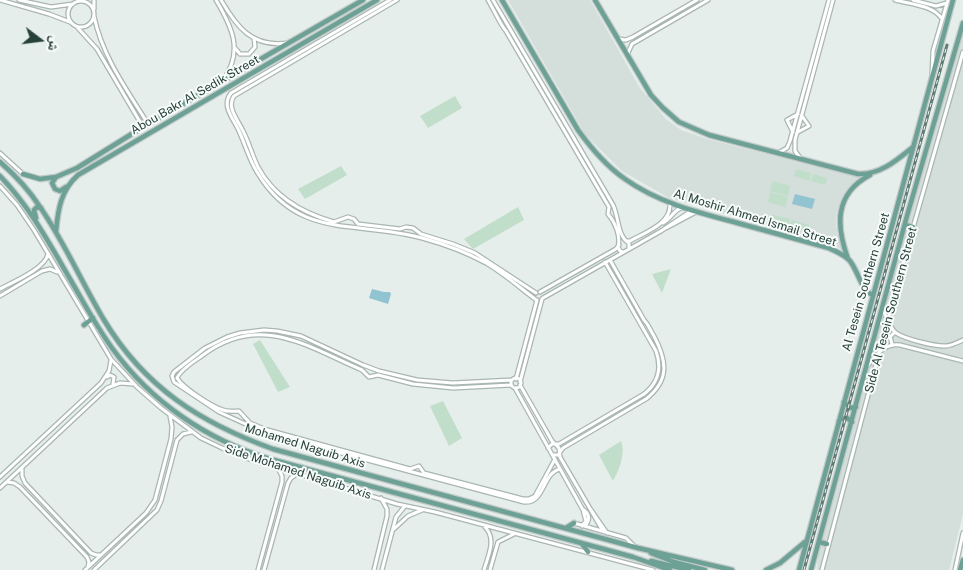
<!DOCTYPE html>
<html>
<head>
<meta charset="utf-8">
<style>
  body { margin:0 }
  #map { position:relative; width:963px; height:570px; overflow:hidden; background:#e6eeeb; font-family:"Public Sans","Noto Naskh Arabic",sans-serif }
  canvas { display:block }
  .north { position:absolute; left:15px; top:15px; width:50px; height:50px; -webkit-text-stroke:4px #f7fbf9; paint-order:stroke; rotate:105deg; font-size:14px; font-weight:700; line-height:20px; text-align:center; color:#26403a }
  .north::after { content:''; display:block; margin:auto; width:18px; height:22px; background:#26403a; clip-path:polygon(50% 0,100% 100%,50% 72%,0 100%) }
</style>
</head>
<body>
<div id="map">
<canvas width="963" height="570"></canvas>
<div class="north">ش</div>
</div>
<script>
const ctx = document.querySelector('canvas').getContext('2d');
ctx.lineJoin = 'round';
function fill(path, color) { ctx.fillStyle = color; ctx.fill(path, 'evenodd'); }
function trace(path, color, width, dash) { ctx.strokeStyle = color; ctx.lineWidth = width; ctx.lineCap = dash ? 'butt' : 'round'; ctx.setLineDash(dash || []); ctx.stroke(path); }
function label(font, color, halo, rows, align = 'center') {
  ctx.font = font + ' "Public Sans",sans-serif'; ctx.lineWidth = 4; ctx.setLineDash([]); ctx.textBaseline = 'middle'; ctx.strokeStyle = halo; ctx.fillStyle = color; for (const [text, x, y, turn = 0] of rows) {
    ctx.save(); ctx.translate(x, y); ctx.rotate((+turn || 0) * Math.PI / 180); ctx.textAlign = isNaN(turn) ? turn : align; if (halo) ctx.strokeText(text, 0, 0); ctx.fillText(text, 0, 0); ctx.restore();
  }
}
const built = new Path2D(`
  M508 0H590L640 88 666 119 681 130 707 139 861 178 845 193 837 211 836 222 837 233 843 250 826 242 669 198 622 171 585 134Z
  M963 22V514L949 570H817L818 555Z`);
const green = new Path2D(`
  M455 96 462 108 428 128 420 116Z
  M341 166 347 175 305 199 298 189Z
  M796 169 811 173 809 181 794 176Z
  M813 174 827 178 825 185 811 181Z
  M773 181 790 186 788 196 770 191Z
  M770 192 788 197 785 207 768 202Z
  M518 207 524 220 473 249 464 239Z
  M773 215 790 219 788 228 770 223Z
  M792 220 809 225 807 233 789 228Z
  M671 269 662 293 652 274Z
  M260 340 290 387 278 392 253 344Z
  M443 401 462 438 449 446 430 406Z
  M621 441C626 452 619 471 613 481L599 455Z`);
const water = new Path2D(`
  M795 194 815 199 812 209 792 204Z
  M372 289 384 292H390L391 294 388 304 369 298Z`);
const minor = new Path2D(`
  M0 0 49 14 70 22
  M19 0 51 7 73 4
  M216 0C232 27 244 51 223 80
  M221 0C236 26 252 48 287 43
  M390 0 231 93C221 106 233 118 239 131 245 144 249 159 257 172 298 241 358 220 422 238 444 244 466 252 486 263 503 273 519 287 535 299
  M397 0 234 96C226 107 238 120 243 131 249 142 252 155 258 167 274 197 302 213 334 222L348 217 354 219 358 224 400 229 406 227 413 228 421 234 453 244 475 253 536 293
  M488 0C493 8 501 26 506 31L609 207 608 214C615 222 621 236 618 247L620 251 623 252
  M493 0 613 205C619 217 617 236 629 243V249
  M895 0C910 4 933 5 942 19
  M913 0 936 6 947 3
  M68 14a13 13 0 1 1 26 0a13 13 0 1 1-26 0Z
  M94 9V0
  M94 16C102 56 127 90 148 124
  M77 27 97 49 143 127
  M619 39 626 40 633 37 697 0
  M235 48 240 54H249L255 47 254 38
  M627 55 632 44 708 0
  M932 75 933 51 948 0
  M793 132 787 120 798 114
  M798 132 809 126 802 116
  M0 153 23 174
  M778 153 787 148 790 141 829 0
  M801 159 795 151V140L833 0
  M0 186 17 205 34 230 111 359 137 387 161 408 201 438 222 448 246 458 397 504 435 512 653 570
  M663 223C671 219 673 211 681 208
  M666 228 696 212
  M626 241H630C646 232 671 224 670 204
  M0 289C13 282 45 269 48 254
  M540 292 616 249 619 245
  M0 296 42 271 50 269 57 272
  M543 298 661 231 691 211
  M883 309C886 317 889 327 896 333 905 339 933 346 945 346 951 346 957 343 963 340
  M892 344 890 337 895 332
  M868 365C877 355 884 343 900 345L963 361
  M107 377 110 375 114 377 113 384
  M511 383a5 5 0 1 1 10 0a5 5 0 1 1-10 0Z
  M516 379 537 300
  M512 380 453 383 417 380 379 371 363 365 301 336 277 331 264 330 240 333 227 337 205 348 174 372 172 376 174 382 219 412 263 432 524 502C545 504 542 473 560 469
  M520 382 542 299
  M511 385 453 388 413 384 378 375 369 377 362 370C308 347 260 312 203 355 195 361 181 369 177 378 183 388 211 406 223 410 228 412 233 411 239 411L250 423 264 429 410 469 419 466 424 473 523 499H529L535 496 555 459
  M520 385 552 441 559 448 560 457 603 531
  M515 388 583 510 586 521 582 526
  M548 448 552 444H559L644 394C658 383 662 368 656 351L605 262
  M553 455H558L563 448 646 399C670 380 667 361 654 336 650 330 649 325 644 320L610 260
  M22 469V476L25 483 91 553 96 555H100
  M0 477 101 383 109 371 111 360
  M7 482 14 483 20 487 87 557 89 562 88 567
  M0 488 107 388 120 383 133 384
  M589 507 607 533
  M584 510C590 515 590 520 585 526
  M574 523 626 538 635 547
  M394 529 408 516 422 510
  M85 570 146 513 155 500 171 439 172 427 170 416
  M94 570 157 510 161 501 177 440 183 434 191 432
  M258 570 282 482V476L278 468
  M264 570 288 483 291 478 298 473
  M374 570 387 516V509L381 498
  M382 570 396 517 405 506
  M484 570C488 556 497 539 485 527
  M490 570 498 542 514 534
  M822 570 901 270 963 52
  M955 570 963 533`);
const major = new Path2D(`
  M502 0 578 130C591 148 606 166 625 179 657 202 696 212 734 222 766 231 797 239 829 248 837 252 845 255 850 261 858 271 862 292 873 295
  M595 0 651 95 663 108 679 122 709 135 858 174C880 175 897 160 913 147
  M0 162C15 175 29 190 40 207 65 243 82 283 104 320 145 388 201 423 273 449L638 548 732 570
  M23 174 40 179 56 177 77 168 143 127 363 0
  M0 176C30 207 49 243 70 279 84 303 96 326 112 348 151 402 207 440 270 459L633 557 670 570
  M56 177 52 183 55 189 60 191 66 187
  M36 218 34 210 37 207 41 208
  M905 225 913 227
  M56 231C58 209 61 190 78 175L377 0
  M848 259C836 226 834 194 870 175
  M84 325 93 318
  M844 402 850 408 856 407
  M839 421 841 419 847 418 852 422
  M566 528 574 523
  M819 542 827 544
  M582 544 588 552
  M651 553 674 562 705 570
  M651 561 689 570
  M766 570 780 563 805 542
  M799 570 953 0
  M811 570 907 216 963 23
  M960 570 963 560`);
const rail = new Path2D(`
  M804 570 947 45`);
const streetNames = [
  ["Abou Bakr Al Sedik Street",195,95,-30],
  ["Al Moshir Ahmed Ismail Street",755,218,17],
  ["Al Tesein Southern Street",866,282,-74],
  ["Side Al Tesein Southern Street",891,310,-75],
  ["Mohamed Naguib Axis",305,446,17],
  ["Side Mohamed Naguib Axis",298,472,18]
];
fill(built, '#d4deda');
fill(green, '#c1deca');
fill(water, '#92c3d0');
trace(minor, '#a9b6b2', 5.5);
trace(major, '#c2cac8', 7);
trace(minor, '#fff', 3);
trace(major, '#6da196', 4.5);
trace(rail, '#617b75', 3);
trace(rail, '#f7fbf9', 1, [4]);
label('12px', '#26403a', '#f7fbf9', streetNames);
</script>
</body>
</html>
